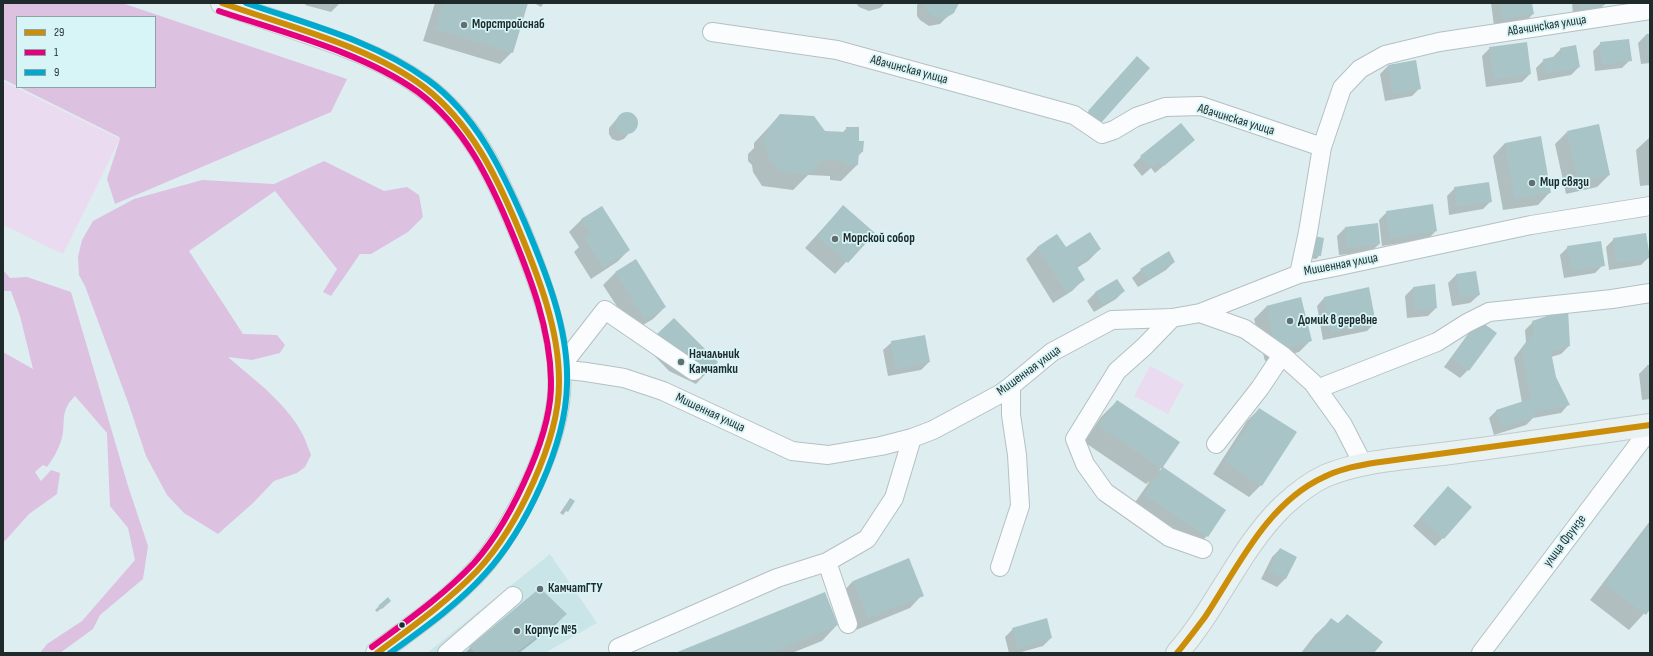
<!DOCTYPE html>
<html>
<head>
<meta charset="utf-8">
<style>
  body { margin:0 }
  #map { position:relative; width:1653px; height:656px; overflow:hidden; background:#deeef0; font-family:"Sofia Sans Condensed",sans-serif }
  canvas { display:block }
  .frame { position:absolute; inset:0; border:4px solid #1f2a2b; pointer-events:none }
  .legend { position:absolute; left:16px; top:16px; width:140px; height:72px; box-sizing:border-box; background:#d7f4f7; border:1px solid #8da3a5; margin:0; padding:5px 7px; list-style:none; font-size:12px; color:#1f2a2b }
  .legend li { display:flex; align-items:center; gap:8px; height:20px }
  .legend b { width:20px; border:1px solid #8da3a5 }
</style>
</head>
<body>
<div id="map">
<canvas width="1653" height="656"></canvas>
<div class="frame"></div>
<ul class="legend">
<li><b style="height:5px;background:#cc8d09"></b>29</li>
<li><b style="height:5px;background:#e5007d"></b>1</li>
<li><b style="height:5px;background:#00a9ce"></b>9</li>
</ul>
</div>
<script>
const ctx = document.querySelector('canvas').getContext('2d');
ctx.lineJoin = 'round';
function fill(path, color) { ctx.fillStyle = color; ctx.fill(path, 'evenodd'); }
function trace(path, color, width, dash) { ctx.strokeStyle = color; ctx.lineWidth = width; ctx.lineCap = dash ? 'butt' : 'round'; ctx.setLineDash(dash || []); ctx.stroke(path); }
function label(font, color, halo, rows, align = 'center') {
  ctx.font = font + ' "Sofia Sans Condensed",sans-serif'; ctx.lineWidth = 3.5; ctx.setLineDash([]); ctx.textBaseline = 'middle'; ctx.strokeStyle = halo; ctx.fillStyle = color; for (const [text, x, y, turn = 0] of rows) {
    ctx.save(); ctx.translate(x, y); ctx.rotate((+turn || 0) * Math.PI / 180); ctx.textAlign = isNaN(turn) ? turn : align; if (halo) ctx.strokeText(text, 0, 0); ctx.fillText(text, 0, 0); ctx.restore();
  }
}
const built = new Path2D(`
  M550 554 597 623 545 653H427Z`);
const green = new Path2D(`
  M3 81 120 139 63 254 3 225Z
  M1150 366 1184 384 1168 414 1134 396Z`);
const forest = new Path2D(`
  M3 3H122L347 79 331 112 115 204 107 179 120 139 119 137 19 87H155V17H17V86L3 79Z
  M324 161 384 191 407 187 419 195 423 217 408 232 371 254H360L331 296 323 292 337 269 275 191 189 251 243 334 277 335 285 345 280 353 252 360 228 357C254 380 286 402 303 435 306 441 308 448 311 455L305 467 297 473 274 481 253 503 218 534 184 513 167 495 146 456 129 405 85 286 79 275 78 257 82 240 93 221 134 199 202 180 274 184Z
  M3 270 10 278 27 277 71 292 128 486 148 546 143 579 100 615 93 629 60 653H40L47 644 82 621 135 560 128 528 110 506 107 433 75 396C58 413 67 423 61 441 58 450 53 459 47 467L43 465 35 472 41 481 51 470 60 473 57 494 29 514 3 543V352L33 369 20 316 11 291H3Z`);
const shadow = new Path2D(`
  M306 3H340L331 12 305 5Z
  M435 3H527L512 52 500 64 423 41Z
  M534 3H544L541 7Z
  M856 3H885L880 8 869 11 859 7Z
  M919 3H958L956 8 940 24 929 26 920 20 917 16V5Z
  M1491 3H1531L1533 14 1525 22 1494 26Z
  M1572 3H1604V5L1596 13 1573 15Z
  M1646 35H1650V63L1641 64 1638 43Z
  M1601 43 1630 60 1622 68 1595 71 1593 51Z
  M1490 48 1530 74 1522 82 1486 87 1482 56Z
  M1561 49 1579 67 1571 75 1538 81 1536 68 1544 60 1553 57Z
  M1129 66 1149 68 1092 130 1081 120Z
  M1388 66 1420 88 1412 96 1385 101 1380 74Z
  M628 113 634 116 636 125 624 139 618 141 612 139 609 134V128L621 114Z
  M780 115 825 132 842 133 847 128 858 142 862 152 857 157V165L841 181 830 180V176L808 175 793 190 762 186 753 172 752 165 748 161V154L754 148V143Z
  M1567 132 1609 175 1597 187 1566 194 1555 144Z
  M1650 137V185L1640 186 1636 150Z
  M1194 140 1155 173 1151 168 1142 176 1133 165 1141 157Z
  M1505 143 1550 192 1538 205 1503 210 1493 156Z
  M1455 188 1491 201 1483 209 1449 215 1447 196Z
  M843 206 873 233 835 274 805 248Z
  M601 207 629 250 617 262 591 279 574 252 579 247 569 232 581 220Z
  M1387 212 1436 231 1428 239 1382 246 1379 220Z
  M1345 228 1379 244 1371 252 1339 255 1337 236Z
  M1315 237 1320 255 1316 259 1308 258Z
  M1614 239 1649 257 1641 265 1609 270 1606 247Z
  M1038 247 1065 249H1100L1088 261 1077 268 1084 279 1072 291 1053 303 1026 259Z
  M1568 247 1603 265 1595 273 1564 278 1560 255Z
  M635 260 665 307 653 319 633 331 603 285 615 273Z
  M1174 262 1166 270 1138 287 1132 278 1141 270Z
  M1456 275 1479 295 1470 303 1452 306 1448 283Z
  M1117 280 1124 291 1116 299 1094 312 1087 301 1095 293Z
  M1413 288 1436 308 1428 316 1407 318 1405 296Z
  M1325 297 1375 323 1367 331 1323 340 1317 306Z
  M1266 307 1311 340 1299 352 1265 361 1254 319Z
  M674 319 717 362 696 384 669 371 646 347Z
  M1533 322 1569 346 1561 354 1551 357 1555 377 1568 405 1561 413 1533 418 1526 425 1494 435 1489 418 1497 410 1522 403 1514 358 1526 342 1525 330Z
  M1471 330 1468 370 1460 378 1444 367Z
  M892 342 929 362 921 370 888 376 883 350Z
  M1647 366H1650V399L1642 400 1639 374Z
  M1117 401 1178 442 1159 471 1163 468 1225 510 1207 536 1191 552 1129 511 1150 481 1146 484 1084 442 1101 417Z
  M1259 409 1261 485 1249 497 1213 474 1247 421Z
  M1440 496 1443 538 1435 546 1413 526Z
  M570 499 573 501 563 515 560 513Z
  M1650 521V607L1629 630 1590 600Z
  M1280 549 1296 557 1285 579 1277 587 1261 579 1272 557Z
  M853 581 922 595 910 608 856 630 841 594Z
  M388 598 390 601 377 612 375 610Z
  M566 614 554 626 519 653H465L470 648Z
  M1347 615 1373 653H1301L1315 635 1331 620 1337 624Z
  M837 625 822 641 792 653H678Z
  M1013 629 1051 638 1043 646 1018 653H1009L1005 637Z`);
const building = new Path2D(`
  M443 3H528L513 53 435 29Z
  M924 3H959L954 13 944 19 933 16 928 12Z
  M1500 3H1532L1534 14 1502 19Z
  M1581 3H1605V5L1581 8Z
  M1646 34H1650V57H1648Z
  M1629 39 1632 61 1602 64 1600 42Z
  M1527 42 1531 74 1494 79 1489 47Z
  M1576 45 1580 67 1546 74 1543 59 1562 55 1560 48Z
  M1137 56 1150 68 1101 123 1088 111Z
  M1416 60 1421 89 1393 94 1388 65Z
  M616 123a11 11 0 1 1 22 0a11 11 0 1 1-22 0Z
  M780 114 814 116 825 131 846 132V127H859V141H864L863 152H859L858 165H845V161L823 160 810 174 778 171 768 156 767 149 763 143V137L769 132 770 126Z
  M1181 123 1195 140 1164 166 1159 161 1150 168 1140 156Z
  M1599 124 1610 175 1578 182 1567 131Z
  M1541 136 1551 193 1515 199 1505 143Z
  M1489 182 1492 202 1457 207 1454 187Z
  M1433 204 1437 231 1390 238 1386 211Z
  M843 205 875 233 848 263 817 236Z
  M602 206 630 250 603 267 585 239 591 235 581 219Z
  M1378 223 1380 244 1347 248 1345 227Z
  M1090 232 1101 249 1076 265 1085 280 1066 292 1037 247 1057 234 1066 247Z
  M1646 233 1650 258 1617 263 1613 238Z
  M1314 236 1324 238 1321 256 1311 254Z
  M1601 241 1605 266 1572 271 1567 246Z
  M1169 251 1175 262 1147 280 1140 269Z
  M636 259 666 307 645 320 615 272Z
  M1476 271 1480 295 1460 298 1456 274Z
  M1117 279 1125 291 1103 305 1095 292Z
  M1435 284 1437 308 1415 310 1413 287Z
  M1369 287 1376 324 1331 333 1324 297Z
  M1301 297 1312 341 1277 350 1266 306Z
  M1568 309 1570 346 1551 352 1556 377 1570 405 1533 412 1535 417 1502 427 1496 410 1530 399 1533 412 1522 349 1534 333 1532 321Z
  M674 318 718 362 709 372 681 359 657 334Z
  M1479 320 1497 333 1469 371 1452 358Z
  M925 335 930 362 896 369 891 341Z
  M1647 365H1650V383H1649Z
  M1117 400 1180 442 1163 467 1226 510 1208 537 1144 495 1162 469 1099 426Z
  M1259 408 1297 432 1262 486 1225 462Z
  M1448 486 1472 507 1444 539 1420 518Z
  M570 498 575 501 568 512 563 509Z
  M1650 524V609L1646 615 1605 584Z
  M1280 548 1297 557 1286 579 1269 571Z
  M909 558 924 596 868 618 853 581Z
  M540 588 567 614 516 653H475L469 647Z
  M825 592 838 625 771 653H675Z
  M388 597 391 601 382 609 378 606Z
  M1347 614 1383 642 1374 653H1304L1331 618 1339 624Z
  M1047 618 1052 638 1018 648 1012 628Z`);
const minor = new Path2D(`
  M712 32 837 50 1074 115 1102 134 1114 130 1136 117 1165 107 1201 106 1322 147 1342 88 1360 69 1385 55 1439 42 1650 10
  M1299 274 1308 232 1322 147
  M1200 313 1245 329 1282 355 1313 383 1343 425 1363 464
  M1172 318 1145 346 1117 371 1075 439 1085 464 1105 492 1169 537 1203 549
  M559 369 586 372 624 378 663 391 792 451 828 455 881 446 912 438 933 430 1000 394 1011 386 1052 352 1112 320 1172 318 1200 313 1299 274 1335 267 1531 225 1650 206
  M559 369 605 310 694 371
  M1317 389 1437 342 1467 323 1489 312 1612 299 1650 293
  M1216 444 1260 388 1282 355
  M1000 567 1020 506 1017 455 1011 415V386
  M848 624 827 562 867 539 894 498 912 438
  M618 648 777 578 827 562
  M447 653 513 596
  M1481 653 1650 429`);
const major = new Path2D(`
  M222 3C250 13 278 22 306 32 347 46 389 61 424 87 473 123 498 179 521 234 541 283 566 350 558 403 553 437 540 469 524 500 510 527 493 556 471 577 443 606 409 629 377 653
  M1177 653C1217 608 1239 549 1283 506 1295 495 1310 483 1325 476 1366 459 1414 458 1458 452 1522 444 1586 434 1650 425`);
const bus1 = new Path2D(`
  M222 3C286 26 370 46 424 87 471 123 497 177 519 230 539 278 559 329 559 381 560 440 517 528 477 571 447 602 412 627 377 653
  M1177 653C1187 641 1196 629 1205 617 1238 567 1267 503 1324 477 1339 469 1357 466 1373 463L1650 425`);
const bus2 = new Path2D(`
  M219 11C284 33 362 52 418 92 465 127 490 180 512 233 531 279 550 329 551 380 552 411 542 441 530 469 516 502 498 536 474 563 444 595 407 621 372 647`);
const bus3 = new Path2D(`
  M246 3C307 24 375 41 428 80 476 115 502 170 525 223 546 273 569 329 567 384 566 445 526 529 485 574 457 605 423 629 390 653`);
const markers = [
  [464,25,4,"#626f70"],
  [1532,183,4,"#626f70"],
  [835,239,4,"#626f70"],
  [1290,321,4,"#626f70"],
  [681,362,4,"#626f70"],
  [540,589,4,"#626f70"],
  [402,625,3.5,"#1f2a2b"],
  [517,631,4,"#626f70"]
];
const poiNames = [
  ["Морстройснаб",472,25],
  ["Мир связи",1540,183],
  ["Морской собор",843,239],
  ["Домик в деревне",1298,321],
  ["Начальник",689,355],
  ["Камчатки",689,370],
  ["КамчатГТУ",548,589],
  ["Корпус №5",525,631]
];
const streetNames = [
  ["Авачинская улица",1547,26,-9],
  ["Авачинская улица",909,70,15],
  ["Авачинская улица",1236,120,17],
  ["Мишенная улица",1341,265,-11],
  ["Мишенная улица",1029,371,-36],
  ["Мишенная улица",710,413,25],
  ["улица Фрунзе",1565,541,-53]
];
fill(built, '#cae5e8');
fill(green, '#ebdbf0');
fill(forest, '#dcc1e1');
fill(shadow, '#0003');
fill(building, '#a8c4c7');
trace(minor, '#b4c0c2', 20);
trace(major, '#c2cacb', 24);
trace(minor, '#fafcfd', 18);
trace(major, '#e9f2f3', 22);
trace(bus1, '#cc8d09', 6);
trace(bus2, '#e5007d', 6);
trace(bus3, '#00a9ce', 6);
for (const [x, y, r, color] of markers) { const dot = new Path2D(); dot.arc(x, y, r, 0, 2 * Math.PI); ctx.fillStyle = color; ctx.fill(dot); trace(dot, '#d7f4f7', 1.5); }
label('bold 13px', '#1f2a2b', '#d7f4f7', poiNames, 'left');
label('13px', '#1f2a2b', '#d7f4f7', streetNames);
</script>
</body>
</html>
